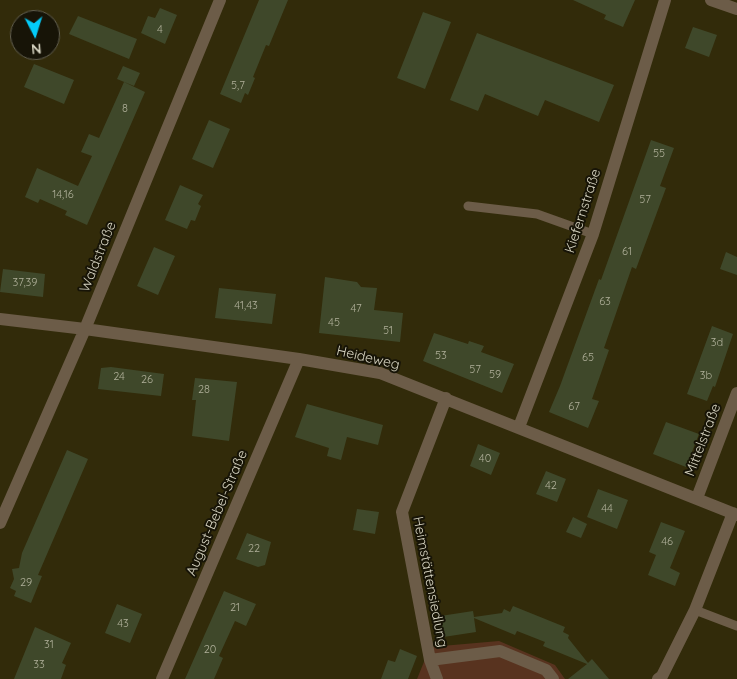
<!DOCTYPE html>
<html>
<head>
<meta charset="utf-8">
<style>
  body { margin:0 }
  #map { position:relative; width:737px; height:679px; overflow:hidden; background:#322b0a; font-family:Quicksand,sans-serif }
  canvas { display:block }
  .north { position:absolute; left:10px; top:10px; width:50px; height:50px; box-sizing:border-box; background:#171407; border:1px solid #636051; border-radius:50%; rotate:175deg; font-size:14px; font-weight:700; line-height:20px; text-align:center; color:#d6d3c0 }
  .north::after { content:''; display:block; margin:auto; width:18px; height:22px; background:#03cbf9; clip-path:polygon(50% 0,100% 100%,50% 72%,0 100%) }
</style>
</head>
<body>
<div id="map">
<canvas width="737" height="679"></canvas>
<div class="north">N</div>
</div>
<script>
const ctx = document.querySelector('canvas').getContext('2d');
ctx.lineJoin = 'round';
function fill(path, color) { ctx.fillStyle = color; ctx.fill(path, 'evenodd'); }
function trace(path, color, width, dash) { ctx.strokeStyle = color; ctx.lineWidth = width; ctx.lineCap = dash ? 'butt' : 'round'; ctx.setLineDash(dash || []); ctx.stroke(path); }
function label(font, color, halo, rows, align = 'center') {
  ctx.font = font + ' Quicksand,sans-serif'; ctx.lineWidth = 4; ctx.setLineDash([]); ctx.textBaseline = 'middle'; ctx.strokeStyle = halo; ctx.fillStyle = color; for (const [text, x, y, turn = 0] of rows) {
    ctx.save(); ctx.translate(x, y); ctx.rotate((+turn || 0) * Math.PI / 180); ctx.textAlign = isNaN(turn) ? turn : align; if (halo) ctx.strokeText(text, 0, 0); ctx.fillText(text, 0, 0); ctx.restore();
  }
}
const green = new Path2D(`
  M499 641 555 665 565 679H417L430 647Z`);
const building = new Path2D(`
  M259 0H288L269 46 266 45 253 77 255 78 248 95 245 93 241 103 220 94Z
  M573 0H635L623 27 604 19 606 15Z
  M160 8 177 15 165 44 141 33 148 16 155 18Z
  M423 12 451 22 425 89 397 78Z
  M78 16 137 39 129 59 69 34Z
  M693 27 717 35 709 57 685 48Z
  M477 33 614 85 599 122 545 100 538 116 485 94 478 111 450 100Z
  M34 64 74 80 64 104 24 87Z
  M123 66 140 73 134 86 117 79Z
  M124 82 145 92 87 225 65 215 67 211 40 199 38 203 25 197 37 168 78 186 92 156 81 152 89 134 99 138Z
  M209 120 230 129 213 168 192 159Z
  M651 140 674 148 660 186 666 188 636 269 632 267 604 348 609 350 592 399 599 401 588 428 549 412 560 386 599 279 601 280Z
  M180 185 203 195 198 204 201 206 195 221 191 220 187 229 165 220Z
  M154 247 175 256 158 295 137 286Z
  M726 252 737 257V275L720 269Z
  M3 269 45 274 43 297 0 292Z
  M325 277 357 282 361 287 377 288 374 310 403 313 400 342 319 333Z
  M219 288 276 294 272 324 215 318Z
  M712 326 733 334 715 387 713 386 707 401 687 394Z
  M434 333 468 344 469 341 484 346 481 352 514 364 502 393 423 361Z
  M111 367 164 374 161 396 98 389 101 368Z
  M195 378 237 382 229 441 192 436 196 400H192Z
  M307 404 383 425 378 445 347 437 341 460 327 456 329 448 295 437Z
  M666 422 699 434 686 467 653 454Z
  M478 444 500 453 491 475 470 466Z
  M67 450 88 459 38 575 42 576 31 603 14 596 16 591 10 588 14 579 12 569 19 568 22 553Z
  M546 471 566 479 557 502 536 494Z
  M598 489 628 500 617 529 587 517Z
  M357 509 379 512 375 534 353 530Z
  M573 517 587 524 581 538 566 532Z
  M661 522 685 531 670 568 680 573 675 586 648 575 656 555 649 552Z
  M247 533 271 542 265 565 258 567 236 559Z
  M224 591 256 604 246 626 235 621 219 656 223 658 214 679H185Z
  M117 604 142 614 130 643 105 633Z
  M513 606 565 627 563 632 569 635 568 638 588 663 592 659 609 679H568L587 664 543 646 545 642 517 631 515 635 474 618 476 632 437 638 434 617 473 611 474 617 502 613 504 609 510 612Z
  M35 627 71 643 62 663 66 665 61 679H14Z
  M400 649 417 656 408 679H381L388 660 395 662Z`);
const lane = new Path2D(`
  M468 206 537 214 593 234
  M695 610 737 626`);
const street = new Path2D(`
  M711 0 737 9
  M0 319 85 329 299 359 380 373 737 515
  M519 427 593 234 665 0
  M697 498 737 393
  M0 523 85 329 220 0
  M430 660 500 651 546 670 553 679
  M162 679 299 359
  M437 679 430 660 402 512 446 398
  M658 679 662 676 695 610 733 513`);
const numberNames = [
  ["4",160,30],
  ["5,7",238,86],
  ["8",125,109],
  ["55",659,154],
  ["14,16",63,195],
  ["57",645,200],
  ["61",627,252],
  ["37,39",25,283],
  ["63",605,302],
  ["41,43",246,306],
  ["47",356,309],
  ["45",334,323],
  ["51",388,331],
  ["3d",717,343],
  ["53",441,356],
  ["65",588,358],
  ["57",475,370],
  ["59",495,375],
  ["3b",706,376],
  ["24",119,377],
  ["26",147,380],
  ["28",204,390],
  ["67",574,407],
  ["40",485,459],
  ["42",551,486],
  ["44",607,509],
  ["46",667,542],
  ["22",254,549],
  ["29",26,583],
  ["21",235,608],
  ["43",123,624],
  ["31",49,645],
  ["20",210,650],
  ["33",39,665]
];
const streetNames = [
  ["Kiefernstraße",583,211,-72],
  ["Waldstraße",98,257,-68],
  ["Heideweg",368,358,13],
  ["Mittelstraße",703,440,-69],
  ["August-Bebel-Straße",217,513,-67],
  ["Heimstättensiedlung",430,582,79]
];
fill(green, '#58331f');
fill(building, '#3f482a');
trace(lane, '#6c5c48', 9);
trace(street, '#6c5c48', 12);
label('11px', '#b0b09a', null, numberNames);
label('14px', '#d6d3c0', '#171407', streetNames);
</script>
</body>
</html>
